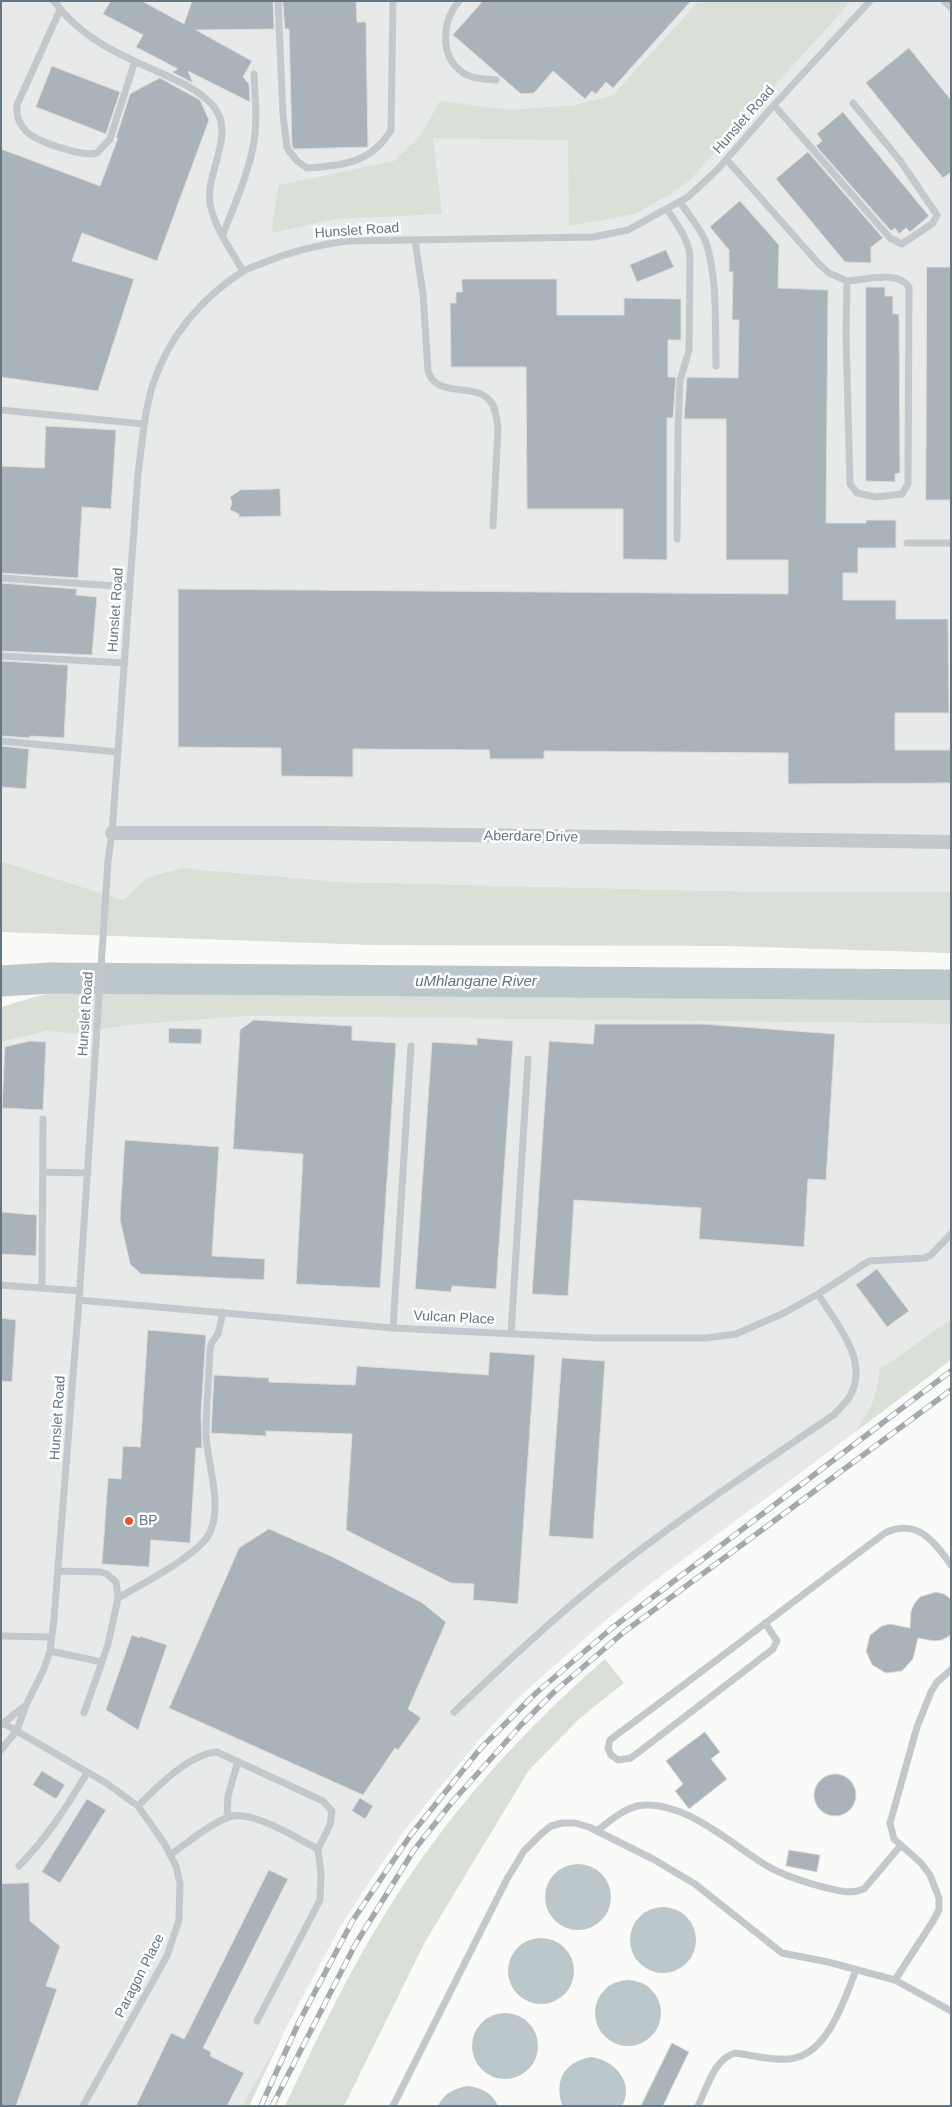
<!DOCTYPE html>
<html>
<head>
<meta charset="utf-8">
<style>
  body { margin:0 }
  #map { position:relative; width:952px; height:2107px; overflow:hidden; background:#fafaf8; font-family:Helvetica,sans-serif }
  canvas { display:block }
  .frame { position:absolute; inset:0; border:2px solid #657683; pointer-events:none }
</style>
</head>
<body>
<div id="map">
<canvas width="952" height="2107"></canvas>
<div class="frame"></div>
</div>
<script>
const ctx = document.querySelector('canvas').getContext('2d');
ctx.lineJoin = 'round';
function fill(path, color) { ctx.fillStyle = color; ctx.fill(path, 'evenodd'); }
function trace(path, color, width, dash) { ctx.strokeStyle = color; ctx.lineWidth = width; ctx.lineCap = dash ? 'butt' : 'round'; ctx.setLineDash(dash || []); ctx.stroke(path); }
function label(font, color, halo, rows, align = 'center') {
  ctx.font = font + ' Helvetica,sans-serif'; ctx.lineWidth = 5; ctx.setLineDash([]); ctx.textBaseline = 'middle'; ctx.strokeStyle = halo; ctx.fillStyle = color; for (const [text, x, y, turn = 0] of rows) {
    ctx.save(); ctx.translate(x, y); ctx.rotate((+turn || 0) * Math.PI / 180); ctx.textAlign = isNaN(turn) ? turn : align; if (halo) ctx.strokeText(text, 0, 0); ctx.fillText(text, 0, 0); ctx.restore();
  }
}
const built = new Path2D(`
  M1 1H951V892H764L342 882 182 868 148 877 123 900 1 861Z
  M250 1016 951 1024V1319L879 1370 877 1392 865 1416 854 1433 650 1584 600 1625 516 1700 478 1741 405 1830 372 1878 340 1927 285 2030 242 2106H1V1042L47 1031 72 1034 131 1025Z`);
const green = new Path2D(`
  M699 1H851L689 181 672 193 635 214 569 226 568 140 433 138 442 214 334 219 272 233 273 219 279 185 394 161 421 135 440 101 511 110 576 105 613 95Z
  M1 861 123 900 148 877 182 868 342 882 764 892H951V953L727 946 372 945 1 932Z
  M59 990 305 994 610 993 951 1001V1024L250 1016 131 1025 72 1034 47 1031 1 1042V1007Z
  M951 1319V1360L854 1433C870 1409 877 1399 879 1370Z
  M605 1659 624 1683 580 1718 529 1770 425 1942 344 2106H285C316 2041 347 1975 385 1914 445 1817 519 1733 605 1659Z
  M285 2030 249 2106H242Z`);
const water = new Path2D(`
  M545 1897a33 33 0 1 1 66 0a33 33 0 1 1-66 0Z
  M630 1940a33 33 0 1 1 66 0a33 33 0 1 1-66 0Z
  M508 1971a33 33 0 1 1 66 0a33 33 0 1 1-66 0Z
  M595 2013a33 33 0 1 1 66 0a33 33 0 1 1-66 0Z
  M472 2046a33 33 0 1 1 66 0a33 33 0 1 1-66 0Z
  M591 2057C614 2060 635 2082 622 2106L562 2105C554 2079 565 2062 591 2057Z
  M467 2086C481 2088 492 2092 498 2106H438C444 2093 454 2089 467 2086Z`);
const river = new Path2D(`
  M1 981 51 978 951 985`);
const building = new Path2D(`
  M111 1H142L184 24 192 1H273L274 29 196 30 252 61 243 77 249 84 250 102 188 71 193 83 172 72 178 69 136 47 143 35 103 14Z
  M283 1H356L357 22H366L368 147 294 149 292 146 289 29H285Z
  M483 1H691L613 88 606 82 596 94 592 91 585 99 553 71 534 93 521 94 453 35Z
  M909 48 951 100V172L943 178 866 83Z
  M52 66 120 92 106 134 36 107Z
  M160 78 200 100 209 120 157 261 82 233 72 261 134 279 98 391 1 377V149L100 186 118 138H116L130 94Z
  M843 112 929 216 910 232 906 228 899 234 895 228 891 231 816 146 822 141 817 134Z
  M808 152 883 238 871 247V263L845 262 776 179Z
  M740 201 779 245 778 288 828 290 826 523H866V520H896V548H858V573H843V600H896V619H948L949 713H895V750H951V783L788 784V753L544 751V759H490L489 750 353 749V777L281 776V748L178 747V589L788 594V560H726V419H684L687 377 738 378 739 320H732L733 272H729V250L710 227Z
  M666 250 674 267 637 282 630 265Z
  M927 267H951V500H926Z
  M462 279H557V315H624V298L681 299V340H668V377H676L673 418H667V560L623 559V509H527L526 367H451L450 303H456V292H462Z
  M866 287H885V296H893V314H899L900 473 895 474V482L866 481Z
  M46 426 116 430 111 509 82 507 78 578 1 573V466L44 468Z
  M280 489 281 516 239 517V514L230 510 232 502 230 497 240 490Z
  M1 583 77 589 76 595 97 597 92 655 1 651Z
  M1 661 68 665 64 738 30 736V738L1 736Z
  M1 746 29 749 26 789 1 787Z
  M254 1020 352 1026V1040L396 1043 380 1288 296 1284 303 1154 233 1149 240 1030Z
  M595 1024H703L835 1034 826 1180 808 1179 804 1247 699 1239 701 1208 574 1200 568 1296 532 1294 549 1041 593 1044Z
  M169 1028 202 1029 201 1044 169 1043Z
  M477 1038 513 1041 496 1289 452 1286 451 1292 415 1289 432 1042 477 1045Z
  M30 1041 46 1042 43 1110 2 1108 5 1047Z
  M125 1140 219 1147 212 1256 265 1259 264 1280 141 1274 130 1264 120 1219Z
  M1 1212 37 1215 36 1256 1 1254Z
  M877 1269 909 1311 887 1327 856 1285Z
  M1 1318 16 1320 12 1382 1 1381Z
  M148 1330 206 1335 201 1413 202 1448H196L190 1543 151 1540 149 1567 102 1564 108 1478 121 1479 123 1446 140 1447Z
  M490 1352 535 1355 518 1604 473 1600 474 1584 451 1583 346 1530 352 1434 266 1431V1436L211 1433 214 1375 269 1378V1382L355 1385 357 1366 488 1375Z
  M562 1358 605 1361 593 1539 549 1536Z
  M269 1529 333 1557 421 1602 446 1622 408 1709 421 1718 398 1750 395 1748 363 1795 169 1708 239 1548Z
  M936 1592 944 1594 951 1599V1635L942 1640 934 1641 918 1638 913 1659 902 1671 886 1673 872 1665 866 1651 870 1635 882 1626 890 1624 910 1628 911 1611 914 1604 920 1597Z
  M132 1635 140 1638V1636L167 1645 138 1730 106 1710Z
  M705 1732 720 1752 711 1759 727 1779 689 1809 675 1791 683 1784 666 1761Z
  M42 1771 65 1785 56 1799 33 1785Z
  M814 1795a21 21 0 1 1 42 0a21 21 0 1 1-42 0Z
  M360 1798 373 1806 365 1819 352 1811Z
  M87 1799 106 1810 60 1883 42 1872Z
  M789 1850 820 1855 817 1872 786 1866Z
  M269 1870 288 1879 203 2048 211 2052 210 2056 244 2073 227 2106H136L171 2033 184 2039Z
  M29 1883 30 1921 60 1946 46 1986 57 1989 16 2106H1V1884Z
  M672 2043 689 2052 671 2089 663 2106H641Z`);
const service = new Path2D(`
  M54 1C81 39 122 56 163 74 182 83 201 91 214 107 236 134 205 174 210 203 214 227 231 250 243 271
  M278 1 283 115 287 148 297 161 307 168C341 166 372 163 391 130L393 1
  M459 1C442 21 439 55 462 72 471 79 485 79 496 80
  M944 1 951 7
  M60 10 17 105C16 115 18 123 26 131 37 142 82 157 97 153L110 139 135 61
  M774 105 890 238 902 244 933 223 937 215 901 162 853 103
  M727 160 819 264 829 273 847 281 846 335 850 484 857 493 876 497 902 494 908 484 909 287C898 270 864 280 847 281
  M680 202C688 214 699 227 705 240 718 274 715 329 716 366
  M667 209C677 225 689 239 690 258L689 350 680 381 678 428 677 539
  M223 234C234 206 247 177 253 147 258 123 255 98 254 74
  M415 240 423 294 428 371C437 401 479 379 493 405 496 412 497 420 498 428L493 526
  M1 410 144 424
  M907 543H951
  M1 578 130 587
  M1 656 125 663
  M1 741 118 752
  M44 1172 88 1173
  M1 1285 80 1291
  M42 1288 43 1119
  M79 1300 393 1328 596 1338H706L736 1334 784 1313 818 1294 869 1261 925 1258 931 1255 951 1234
  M393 1328 411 1046
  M511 1334 528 1059
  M59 1571 101 1572 107 1574 116 1582 118 1598
  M765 1623 777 1641 773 1649 631 1758 618 1760 611 1755 608 1748 610 1740 615 1736C706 1669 795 1600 885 1533 917 1518 934 1541 951 1565
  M1 1636 51 1637
  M50 1651 102 1662 108 1644 118 1598C140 1585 200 1555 210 1532 223 1504 207 1464 206 1434 206 1406 209 1378 210 1350L211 1344 218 1334 223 1312
  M454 1712C494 1674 534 1636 577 1600 658 1532 747 1474 835 1414 839 1408 846 1403 850 1396 870 1361 836 1323 818 1294
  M84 1713 102 1662
  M3 1723 106 1783 138 1806 164 1843 176 1866 180 1883 179 1920 167 1956 83 2106
  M1 1725 26 1705
  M1 1750 17 1730 26 1705 44 1669 50 1651 54 1619 79 1300 108 861 112 833 138 474C142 444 144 413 153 384 168 338 201 298 242 272 248 268 256 266 263 263 291 251 317 245 347 241L593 237 628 230 688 197 718 169 774 105 870 1
  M138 1806C157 1787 189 1754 217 1752L323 1801 332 1811 330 1825 318 1849 321 1874 320 1900 257 2021
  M227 1818 228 1796 238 1761
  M598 1830C610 1821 622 1810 637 1806 682 1797 733 1846 769 1867 785 1876 802 1881 819 1886 835 1890 849 1895 864 1889L901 1845
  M170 1855C186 1844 215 1820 232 1816 254 1811 298 1839 318 1849
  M19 1866C49 1835 65 1809 87 1773
  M895 1980 933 1921 939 1910V1898L930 1875 921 1863 894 1839 890 1823 917 1727 931 1692 937 1682 951 1670
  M393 2106 507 1879 524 1851 541 1834 551 1826 562 1823H575L589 1827 653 1859 695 1884 782 1953 828 1962 895 1980 951 2011
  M698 2106C707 2088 714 2059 735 2053 752 2055 772 2061 789 2059 828 2055 844 2000 856 1970`);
const minor = new Path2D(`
  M112 833H322L951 842`);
const rail = new Path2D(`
  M261 2106 299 2022 353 1920 410 1836 480 1749 536 1693 612 1628 951 1371
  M272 2106 355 1945 414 1850 453 1801 521 1725 554 1692 624 1632 951 1390`);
const markers = [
  [129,1521,5,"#e4572e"]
];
const streetNames = [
  ["Hunslet Road",744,120,-49],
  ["Hunslet Road",357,231,-4],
  ["Hunslet Road",116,610,-86],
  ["Aberdare Drive",531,837,1],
  ["Hunslet Road",86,1014,-86],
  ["Vulcan Place",454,1318,3],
  ["Hunslet Road",58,1418,-86],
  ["Paragon Place",140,1976,-63]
];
const poiNames = [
  ["BP",139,1521]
];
const waterNames = [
  ["uMhlangane River",476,982]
];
fill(built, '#e8e9e9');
fill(green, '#dadfd7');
fill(water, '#bbc7cb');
trace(river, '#bbc7cb', 31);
fill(building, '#aab3b9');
trace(building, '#dcdcda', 1);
trace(service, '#c3c8cc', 7);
trace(minor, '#c3c8cc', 14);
trace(rail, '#a2aab0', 5.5);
trace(rail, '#fff', 4, [11]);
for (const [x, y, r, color] of markers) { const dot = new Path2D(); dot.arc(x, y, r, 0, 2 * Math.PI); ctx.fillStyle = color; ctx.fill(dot); trace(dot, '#fff', 2); }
label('14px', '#657683', '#fff', streetNames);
label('14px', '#657683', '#fff', poiNames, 'left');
label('italic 15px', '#60757c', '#fff', waterNames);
</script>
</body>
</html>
